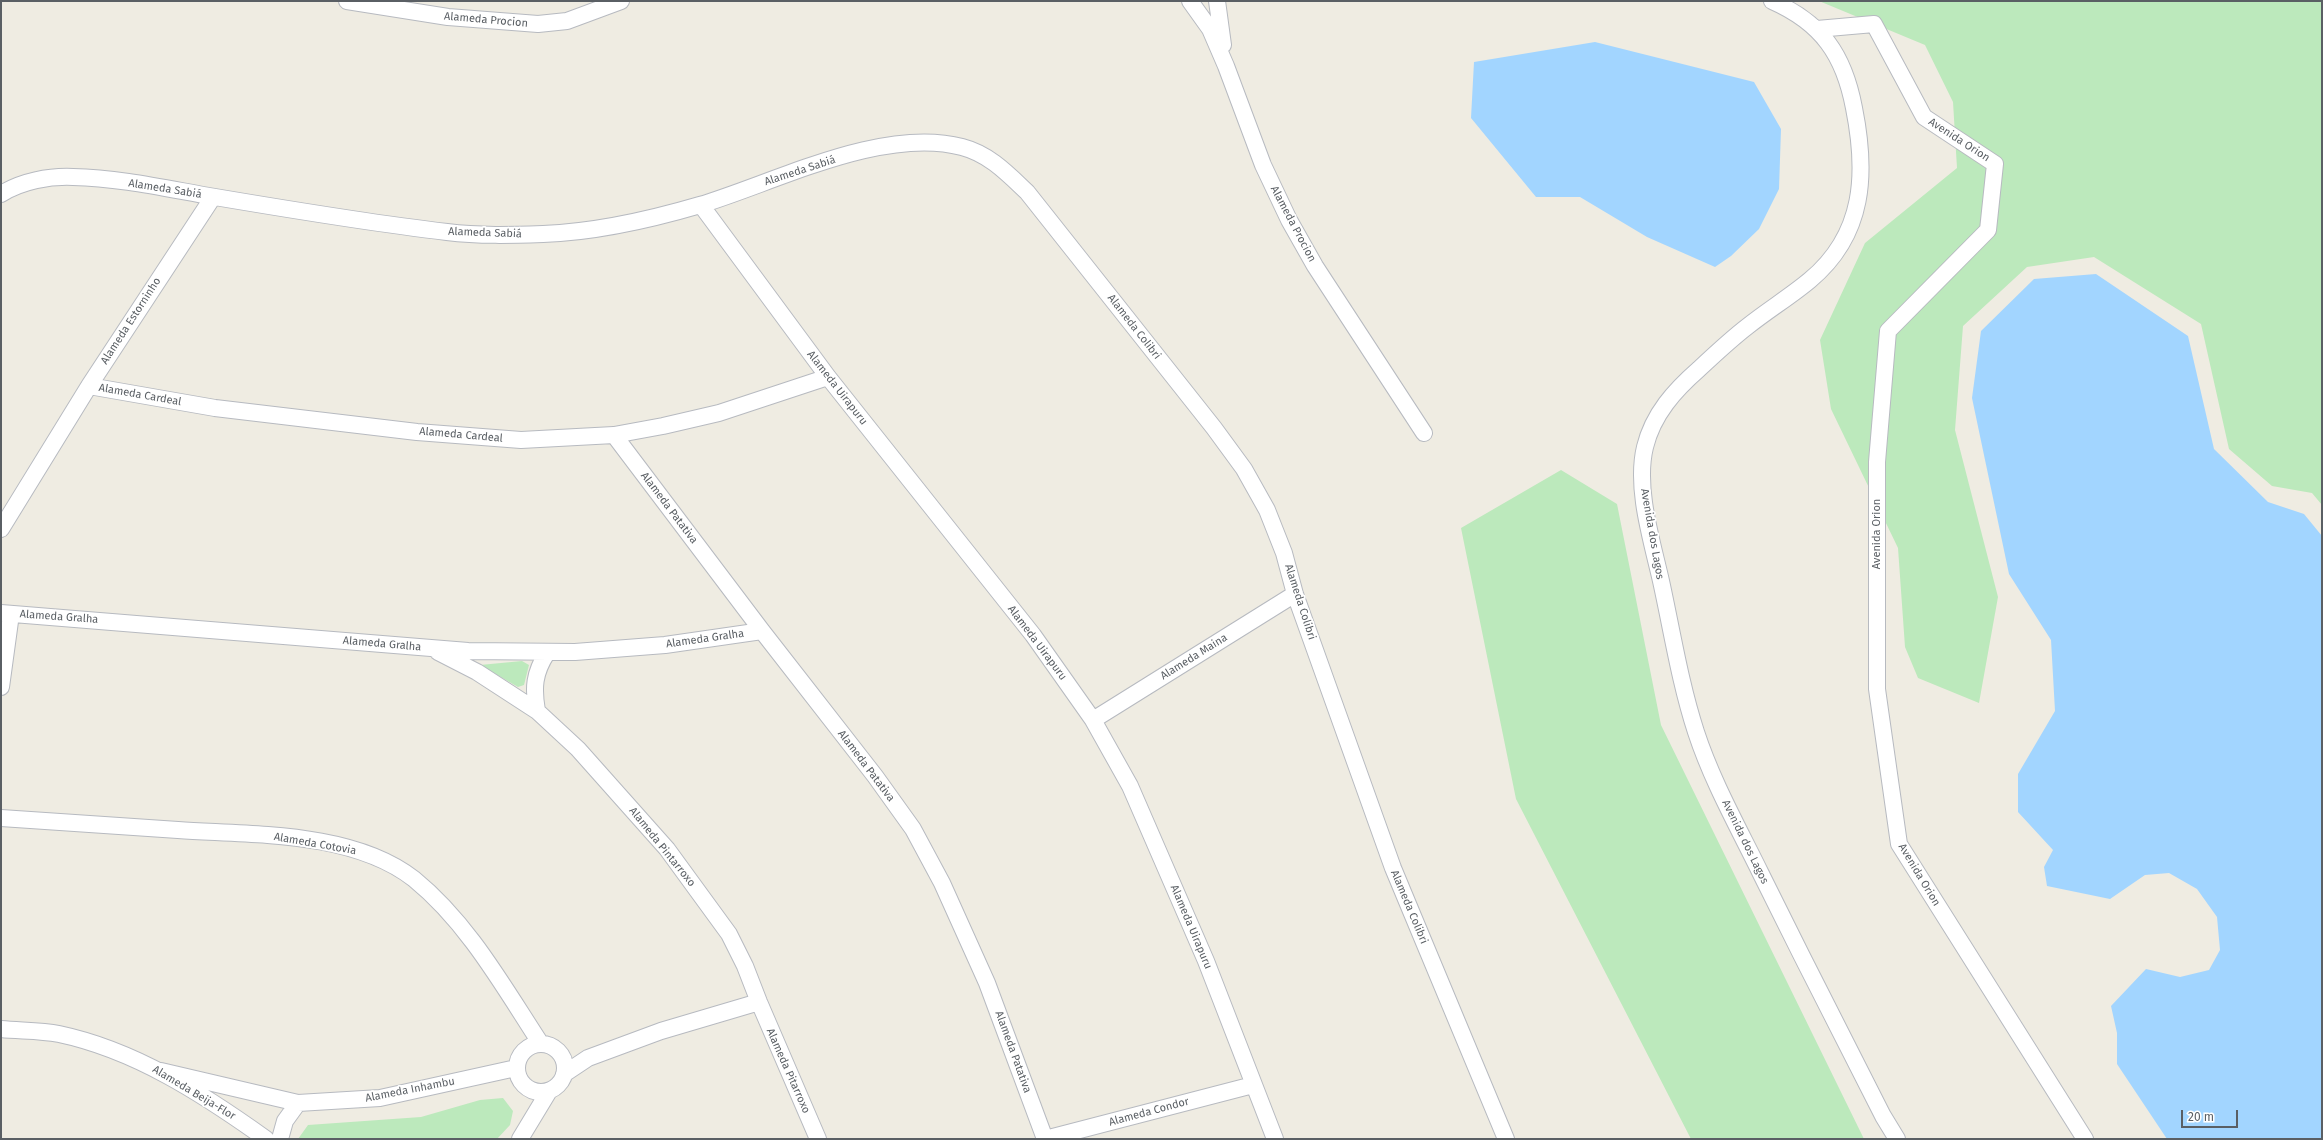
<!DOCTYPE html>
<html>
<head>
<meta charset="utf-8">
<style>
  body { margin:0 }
  #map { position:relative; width:2323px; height:1140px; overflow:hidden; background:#efece2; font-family:"Fira Sans",sans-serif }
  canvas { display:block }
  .frame { position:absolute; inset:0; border:2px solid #5a5f64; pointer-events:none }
  .scale { position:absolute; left:2181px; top:1110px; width:57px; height:18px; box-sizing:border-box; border:2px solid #5a5f64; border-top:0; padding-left:5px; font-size:12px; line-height:14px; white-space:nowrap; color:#5a5f64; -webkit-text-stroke:3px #fff; paint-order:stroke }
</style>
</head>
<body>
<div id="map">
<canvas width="2323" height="1140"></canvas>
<div class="frame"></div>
<div class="scale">20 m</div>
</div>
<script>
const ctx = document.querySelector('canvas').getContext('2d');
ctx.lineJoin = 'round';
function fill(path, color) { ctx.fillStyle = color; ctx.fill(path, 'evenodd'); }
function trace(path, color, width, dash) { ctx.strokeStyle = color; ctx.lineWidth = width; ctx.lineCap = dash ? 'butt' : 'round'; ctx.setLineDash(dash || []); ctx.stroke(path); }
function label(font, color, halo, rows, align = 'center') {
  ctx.font = font + ' "Fira Sans",sans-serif'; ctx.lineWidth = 3.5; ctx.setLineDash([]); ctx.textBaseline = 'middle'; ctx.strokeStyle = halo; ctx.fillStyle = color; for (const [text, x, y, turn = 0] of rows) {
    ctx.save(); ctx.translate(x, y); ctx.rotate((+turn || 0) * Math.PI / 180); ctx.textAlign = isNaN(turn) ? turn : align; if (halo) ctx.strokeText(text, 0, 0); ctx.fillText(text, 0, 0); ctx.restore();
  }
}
const green = new Path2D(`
  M1819 1H2322V505L2312 493 2272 486 2229 449 2201 324 2094 257 2027 267 1963 326 1955 430 1998 597 1979 703 1918 678 1905 647 1898 548 1831 409 1820 340 1865 243 1957 168 1953 102 1925 45Z
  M1561 470 1617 504 1661 725 1864 1139H1691L1516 799 1461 528Z
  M522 661 529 665 524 685 518 687 480 665Z
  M503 1098 513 1111 510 1125 497 1139H298L308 1125 421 1117 480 1100Z`);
const water = new Path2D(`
  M1595 42 1754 82 1781 129 1779 189 1759 229 1731 256 1715 267 1647 237 1580 197H1536L1471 118 1474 62Z
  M2096 274 2188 336 2214 449 2268 502 2304 514 2322 536V1139H2167L2117 1064V1033L2111 1006 2146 969 2180 977 2209 970 2220 950 2217 917 2197 889 2169 873 2145 875 2110 899 2047 886 2044 867 2053 850 2018 812V774L2055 711 2051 640 2009 574 1972 398 1981 331 2034 279Z`);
const street = new Path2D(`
  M347 1 448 17 538 24 567 21 621 1
  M1190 1 1210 29 1226 66 1263 165 1289 220 1315 266 1424 433
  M1217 1 1223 45
  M1772 1C1822 23 1844 55 1854 108 1867 173 1865 234 1810 280 1791 296 1768 310 1748 326 1731 339 1715 354 1699 369 1675 390 1653 414 1645 447 1635 488 1652 541 1661 581 1672 631 1680 683 1696 732 1712 781 1738 827 1761 874 1801 955 1842 1036 1883 1116L1897 1139
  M1817 29 1874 24 1924 117 1995 164 1988 230 1888 331 1877 462V689L1899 844 2085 1139
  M1 194C22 181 49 176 73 177 121 178 168 189 215 197 292 210 370 223 447 232 479 236 512 235 543 234 597 232 649 220 700 205 776 182 883 126 962 147 989 154 1007 173 1027 192L1214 428 1244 469 1267 510 1284 553 1295 594 1393 868 1506 1139
  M701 205 828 377 1033 635 1093 720 1130 786 1206 961 1275 1139
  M89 386 215 408 417 432 521 440 614 435 663 426 719 413 828 377
  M614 435 762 631 875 776 913 829 942 883 987 983 1045 1139
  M1 529 89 386 213 197
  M1 613 468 651 575 652 665 645 762 631
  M438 652 477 672 537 711 578 749 667 849 729 934 745 966 759 1002 818 1139
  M1 687 11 614
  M537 711C533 688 534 673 547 653
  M1093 720 1295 594
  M1 818C60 822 119 826 178 830 252 835 353 831 414 879 468 923 503 986 541 1044
  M1 1029C20 1031 40 1030 59 1034 135 1050 203 1094 266 1139
  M517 1068a24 24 0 1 1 48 0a24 24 0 1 1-48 0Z
  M161 1071 298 1103 380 1098 516 1068
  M564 1074 588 1058 661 1031 759 1002
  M280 1139 285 1121 298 1103
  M520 1139 549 1091
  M1045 1139 1253 1085`);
const streetNames = [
  ["Alameda Procion",486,20,5],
  ["Avenida Orion",1959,140,33],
  ["Alameda Sabiá",800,171,-18],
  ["Alameda Sabiá",165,189,9],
  ["Alameda Procion",1293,224,62],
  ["Alameda Sabiá",485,233,2],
  ["Alameda Estorninho",131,321,-57],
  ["Alameda Colibri",1134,327,52],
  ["Alameda Uirapuru",837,388,52],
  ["Alameda Cardeal",140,395,10],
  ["Alameda Cardeal",461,435,5],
  ["Alameda Patativa",669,508,53],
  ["Avenida dos Lagos",1652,534,80],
  ["Avenida Orion",1877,534,-90],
  ["Alameda Colibri",1300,602,72],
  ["Alameda Gralha",59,617,4],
  ["Alameda Gralha",705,639,-8],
  ["Alameda Uirapuru",1037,643,53],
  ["Alameda Gralha",382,644,5],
  ["Alameda Maina",1194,657,-32],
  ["Alameda Patativa",866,766,53],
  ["Avenida dos Lagos",1745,842,64],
  ["Alameda Cotovia",315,844,10],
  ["Alameda Pintarroxo",662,847,51],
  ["Avenida Orion",1919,875,59],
  ["Alameda Colibri",1409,907,67],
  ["Alameda Uirapuru",1191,927,67],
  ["Alameda Patativa",1013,1052,70],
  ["Alameda Pitarroxo",788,1071,66],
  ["Alameda Inhambu",410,1090,-11],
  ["Alameda Beija-Flor",194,1093,31],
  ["Alameda Condor",1149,1112,-15]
];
fill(green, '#bce9bc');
fill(water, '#a2d5ff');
trace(street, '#b7bac0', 18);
trace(street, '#fff', 16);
label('11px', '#5a5f64', '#fff', streetNames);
</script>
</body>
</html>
